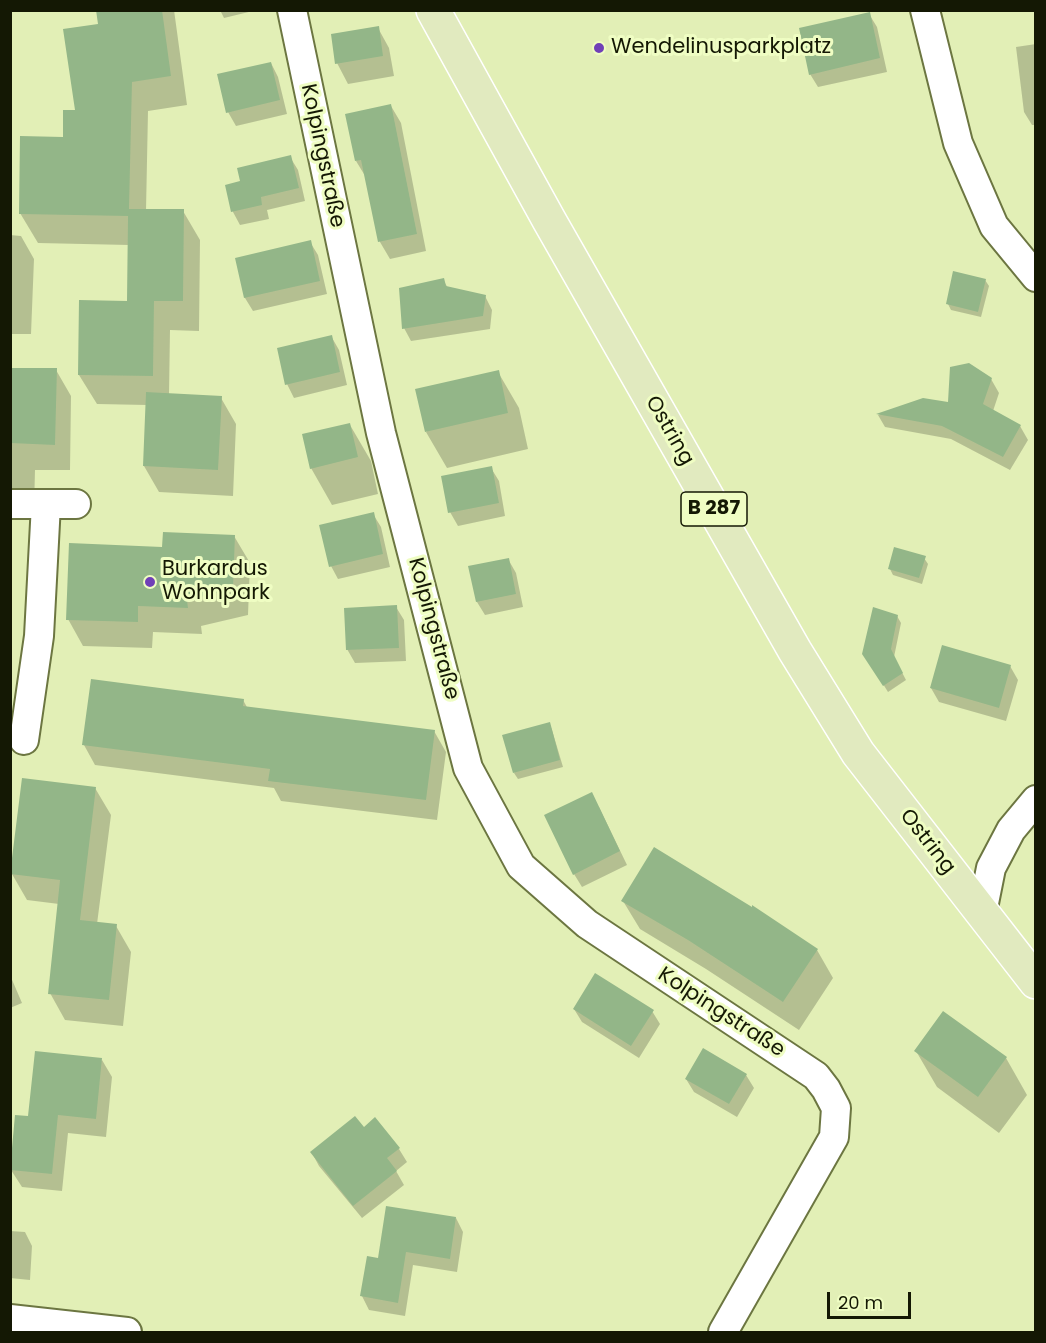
<!DOCTYPE html>
<html>
<head>
<meta charset="utf-8">
<style>
  body { margin:0 }
  #map { position:relative; width:1046px; height:1343px; overflow:hidden; background:#e2efb6; font-family:Poppins,sans-serif }
  canvas { display:block }
  .frame { position:absolute; inset:0; border:12px solid #141804; pointer-events:none }
  .scale { position:absolute; left:827px; top:1292px; width:84px; height:27px; box-sizing:border-box; border:3px solid #141804; border-top:0; padding-left:8px; font-size:18px; line-height:21px; white-space:nowrap; color:#141804; -webkit-text-stroke:4px #effdc3; paint-order:stroke }
</style>
</head>
<body>
<div id="map">
<canvas width="1046" height="1343"></canvas>
<div class="frame"></div>
<div class="scale">20 m</div>
</div>
<script>
const ctx = document.querySelector('canvas').getContext('2d');
ctx.lineJoin = 'round';
function fill(path, color) { ctx.fillStyle = color; ctx.fill(path, 'evenodd'); }
function trace(path, color, width, dash) { ctx.strokeStyle = color; ctx.lineWidth = width; ctx.lineCap = dash ? 'butt' : 'round'; ctx.setLineDash(dash || []); ctx.stroke(path); }
function label(font, color, halo, rows, align = 'center') {
  ctx.font = font + ' Poppins,sans-serif'; ctx.lineWidth = 6; ctx.setLineDash([]); ctx.textBaseline = 'middle'; ctx.strokeStyle = halo; ctx.fillStyle = color; for (const [text, x, y, turn = 0] of rows) {
    ctx.save(); ctx.translate(x, y); ctx.rotate((+turn || 0) * Math.PI / 180); ctx.textAlign = isNaN(turn) ? turn : align; if (halo) ctx.strokeText(text, 0, 0); ctx.fillText(text, 0, 0); ctx.restore();
  }
}
const shadow = new Path2D(`
  M97 10H174L187 105 148 111 146 211H183L200 240 199 331 170 330 169 395 221 398 236 424 233 496 159 492 144 466 147 405 97 404 79 375 129 302V245L38 243 20 213 64 138 77 112 99 25Z
  M220 10H257L224 18Z
  M869 14 877 27 887 72 818 87 810 74Z
  M378 28 389 48 394 76 348 84 337 63Z
  M1036 44V125H1032L1024 112 1016 47Z
  M271 63 278 77 287 114 236 126 228 112Z
  M391 106 401 123 426 251 390 259 380 242 367 179 356 161Z
  M290 157 298 170 305 201 267 210 269 219 240 225 233 212 227 186 242 183Z
  M10 235 21 236 34 259 31 334H10Z
  M310 242 318 255 327 294 253 311 245 298 236 259Z
  M443 280 448 288 485 296 492 310 490 329 411 341 404 328Z
  M985 280 989 286 981 317 951 310 948 304Z
  M331 336 339 350 347 385 294 398 287 384Z
  M10 369 56 370 71 396 70 470H35L34 509H10Z
  M498 372 519 408 528 449 447 468 426 432Z
  M991 379 999 393 993 411 1020 426 1028 440 1010 470 951 439 885 427 878 415 923 399 950 404Z
  M350 425 371 461 378 494 332 505 311 468Z
  M491 468 499 481 505 516 458 526 450 512Z
  M373 514 381 527 390 567 338 579 331 566Z
  M234 536 250 563 248 615 201 626 202 634 153 632 152 648 83 646 68 619 164 548Z
  M924 558 928 564 922 584 893 575 890 569Z
  M508 559 516 573 523 607 485 615 477 602 470 567Z
  M396 607 404 620 406 661 355 663 347 649Z
  M897 616 901 623 894 657 906 680 888 692 868 660Z
  M1010 666 1018 680 1006 721 939 702 931 688Z
  M243 700 248 709 434 731 446 752 437 820 281 801 274 788 95 765 84 745Z
  M549 723 552 730 563 767 518 779 514 773Z
  M95 788 111 815 97 924 116 926 131 952 123 1026 65 1020 50 993 59 904 27 900 12 874Z
  M599 807 627 865 582 887 574 874Z
  M623 901 817 950 833 978 799 1030 706 969 640 929Z
  M10 975 22 1003 10 1008Z
  M574 1009 652 1011 660 1024 639 1058 582 1022Z
  M916 1051 1006 1058 1027 1095 999 1133 937 1087Z
  M102 1060 112 1077 106 1137 68 1133 62 1191 22 1187 11 1170 29 1118Z
  M746 1075 754 1088 737 1117 694 1092 686 1079Z
  M375 1119 399 1149 407 1162 396 1171 404 1185 362 1218 319 1166 312 1153 364 1129Z
  M456 1218 463 1232 457 1272 413 1265 405 1316 369 1310 362 1296 379 1260Z
  M10 1231 25 1232 32 1246 30 1280 10 1278Z`);
const building = new Path2D(`
  M96 10H162L171 76 132 82 129 209H184L183 301H154L153 376 78 375 79 300 127 301 128 216 19 214 20 136 63 137V110H75L63 29 98 24Z
  M870 12 880 58 809 75 799 28Z
  M379 26 383 56 335 64 331 34Z
  M271 62 280 100 226 113 217 74Z
  M391 104 417 234 378 242 361 160 355 161 345 114Z
  M291 155 299 188 261 197 262 205 231 212 225 185 240 181 237 168Z
  M311 240 320 281 244 298 235 258Z
  M953 271 986 279 978 312 946 304Z
  M444 278 446 286 486 295 483 316 402 329 399 288Z
  M332 335 340 372 285 385 277 348Z
  M969 363 992 378 983 404 1021 425 1003 457 942 426 876 414 923 398 948 402 950 367Z
  M10 368H57L55 445 10 443Z
  M499 370 508 413 425 432 415 389Z
  M146 392 222 396 218 470 143 466Z
  M350 423 358 457 310 469 302 434Z
  M492 466 499 503 448 513 441 476Z
  M374 512 383 554 329 567 319 525Z
  M163 532 235 535 233 589 187 600 188 608 138 606V622L66 620 69 543 162 547Z
  M894 547 926 556 919 578 888 569Z
  M509 558 516 594 476 602 468 566Z
  M397 605 399 648 346 650 344 608Z
  M873 607 898 615 891 649 903 673 883 686 862 654Z
  M942 645 1011 665 999 708 930 688Z
  M91 679 244 699 243 706 435 730 426 800 268 781 270 769 82 745Z
  M550 722 560 760 513 773 502 735Z
  M22 778 96 787 80 920 117 924 109 1000 48 994 60 880 10 874Z
  M592 792 620 851 573 875 544 815Z
  M654 847 752 907V905L818 949 783 1002 688 940 621 901Z
  M595 973 654 1010 631 1046 573 1009Z
  M943 1011 1007 1057 978 1097 914 1051Z
  M703 1048 747 1074 729 1104 685 1079Z
  M35 1051 102 1058 96 1119 58 1115 52 1174 10 1170 15 1115 28 1116Z
  M355 1116 364 1127 375 1117 400 1148 387 1158 397 1171 353 1206 310 1152Z
  M386 1206 456 1217 450 1259 406 1252 398 1303 360 1296 367 1256 378 1258Z`);
const minor = new Path2D(`
  M292 10 381 433 468 768 521 866 587 924 816 1076 826 1089 836 1108 834 1137 723 1332
  M925 10 958 143 994 226 1036 277
  M10 504H76
  M24 740 39 636 46 504
  M982 913 991 868 1011 830 1036 800
  M10 1319 127 1332`);
const major = new Path2D(`
  M433 10 549 220 795 651 858 753 1036 982`);
const markers = [
  [599,48,6,"#7040b7"],
  [150,582,6,"#7040b7"]
];
const shields = [
  [714,509,66]
];
const shieldNames = [
  ["B 287",714,509]
];
const poiNames = [
  ["Wendelinusparkplatz",611,48],
  ["Burkardus",162,570],
  ["Wohnpark",162,594]
];
const streetNames = [
  ["Kolpingstraße",322,156,78],
  ["Ostring",669,431,60],
  ["Kolpingstraße",433,629,75],
  ["Ostring",927,842,52],
  ["Kolpingstraße",721,1013,33]
];
fill(shadow, '#0003');
fill(building, '#93b688');
trace(minor, '#6c7641', 32);
trace(major, '#fff', 36);
trace(minor, '#fff', 28);
trace(major, '#e1eabf', 33);
for (const [x, y, r, color] of markers) { const dot = new Path2D(); dot.arc(x, y, r, 0, 2 * Math.PI); ctx.fillStyle = color; ctx.fill(dot); trace(dot, '#effdc3', 2); }
for (const [x, y, w] of shields) { const box = new Path2D(); box.roundRect(x - w / 2, y - 17, w, 34, 4.5); ctx.fillStyle = '#effdc3'; ctx.fill(box); trace(box, '#141804', 1.5); }
label('bold 20px', '#141804', null, shieldNames);
label('21px', '#141804', '#effdc3', poiNames, 'left');
label('21px', '#141804', '#effdc3', streetNames);
</script>
</body>
</html>
